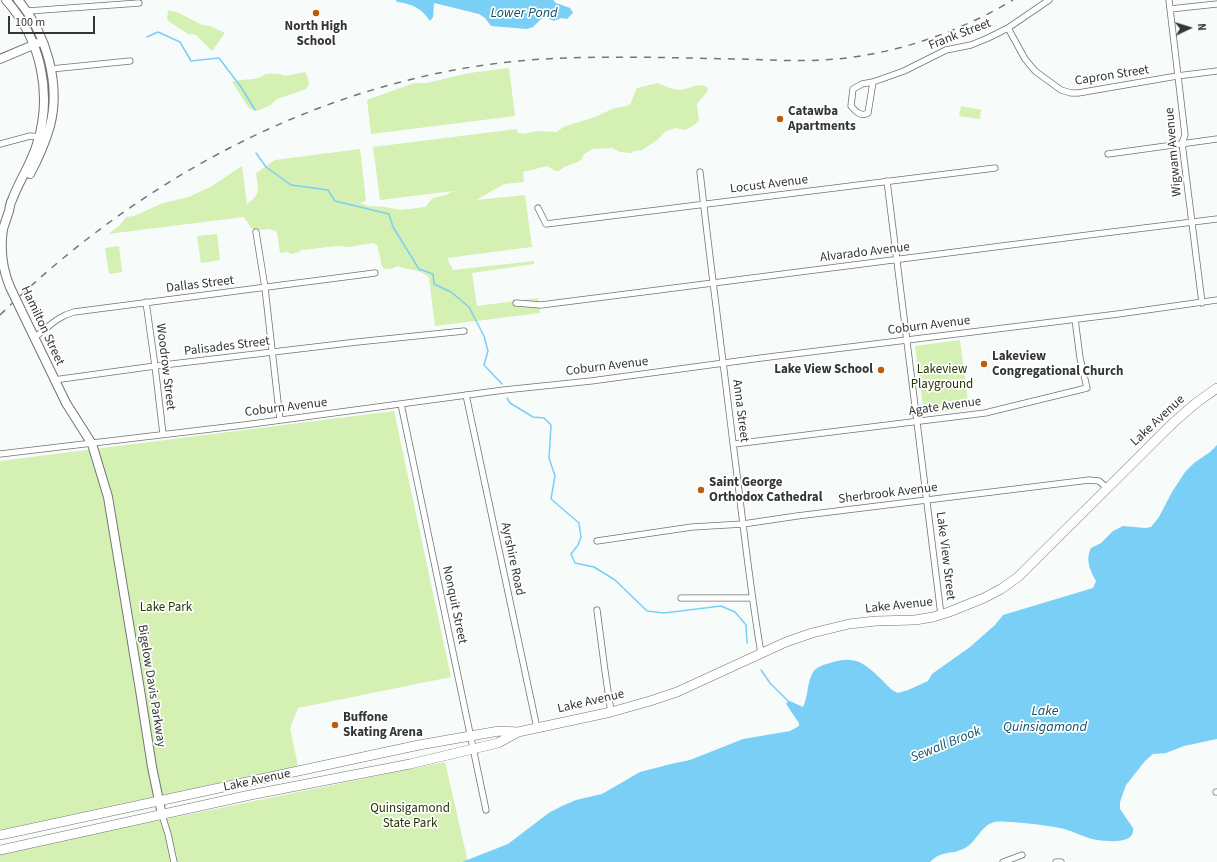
<!DOCTYPE html>
<html>
<head>
<meta charset="utf-8">
<style>
  body { margin:0 }
  #map { position:relative; width:1217px; height:862px; overflow:hidden; background:#f7fbfa; font-family:"Source Sans 3",sans-serif }
  canvas { display:block }
  .north { position:absolute; left:1169px; top:8px; width:40px; height:40px; -webkit-text-stroke:3px #fff; paint-order:stroke; rotate:86deg; font-size:11px; font-weight:700; line-height:16px; text-align:center; color:#343535 }
  .north::after { content:''; display:block; margin:auto; width:14px; height:18px; background:#343535; clip-path:polygon(50% 0,100% 100%,50% 72%,0 100%) }
  .scale { position:absolute; left:8px; top:16px; width:87px; height:18px; box-sizing:border-box; border:2px solid #343535; border-top:0; padding-left:5px; font-size:12px; line-height:14px; white-space:nowrap; color:#343535; -webkit-text-stroke:3px #fff; paint-order:stroke }
</style>
</head>
<body>
<div id="map">
<canvas width="1217" height="862"></canvas>
<div class="north">N</div>
<div class="scale">100 m</div>
</div>
<script>
const ctx = document.querySelector('canvas').getContext('2d');
ctx.lineJoin = 'round';
function fill(path, color) { ctx.fillStyle = color; ctx.fill(path, 'evenodd'); }
function trace(path, color, width, dash) { ctx.strokeStyle = color; ctx.lineWidth = width; ctx.lineCap = dash ? 'butt' : 'round'; ctx.setLineDash(dash || []); ctx.stroke(path); }
function label(font, color, halo, rows, align = 'center') {
  ctx.font = font + ' "Source Sans 3",sans-serif'; ctx.lineWidth = 3.5; ctx.setLineDash([]); ctx.textBaseline = 'middle'; ctx.strokeStyle = halo; ctx.fillStyle = color; for (const [text, x, y, turn = 0] of rows) {
    ctx.save(); ctx.translate(x, y); ctx.rotate((+turn || 0) * Math.PI / 180); ctx.textAlign = isNaN(turn) ? turn : align; if (halo) ctx.strokeText(text, 0, 0); ctx.fillText(text, 0, 0); ctx.restore();
  }
}
const green = new Path2D(`
  M168 10 179 13 202 25 210 26 225 33 212 51 196 35 188 34 167 20Z
  M509 68 515 116 371 134 367 100 414 83H427L469 73Z
  M305 72C308 78 311 83 306 89L277 99 271 105 257 111 249 108 232 82C241 79 245 80 254 79 259 78 262 76 266 74 271 73 281 73 285 76Z
  M658 83C664 86 673 90 680 90 689 89 699 81 708 88L707 92 697 104 699 121 693 126 685 130 675 128 666 131 657 140 642 150 634 151 632 153 620 152 612 148 593 149 584 154 582 159 578 162 564 167 559 171H555L547 166 523 172 524 182 504 184 476 200 525 195 532 247 447 258 453 270 534 261V264L472 273 477 306 538 298 540 313 435 326 429 278C424 272 416 270 408 269 405 269 401 267 398 266L391 269H384C379 264 382 257 378 251V246L373 243 349 247 336 246 302 250 297 253 291 254 288 252 280 253 277 232 269 229 256 230 251 228 244 217 108 234 118 227 126 217 134 216 163 203 189 197 212 186 242 166 247 204C262 193 258 190 256 173L275 160 360 149 366 201 360 203 368 206 384 207 401 210 425 207 433 198 443 196 454 191 380 200 373 147 517 129V132L524 134 537 131 557 132 563 127 595 117 612 109 630 105 637 88Z
  M961 106 981 110 980 119 959 116Z
  M217 234 220 260 201 263 197 236Z
  M119 246 122 272 109 274 105 248Z
  M960 340 969 409 924 414 915 346Z
  M394 411 451 677 298 708 290 728 298 766 0 830V461Z
  M445 762 468 862H0V853Z`);
const water = new Path2D(`
  M396 0H553L556 3 570 8 573 13 567 19 561 18 554 21 547 18 541 19 533 27 527 29 491 26 485 18 479 14 434 3 433 17 430 21C421 8 413 4 397 2Z
  M1217 445V739L1184 746 1166 753 1153 754 1145 761 1126 785 1120 802V809L1133 828C1136 846 1102 841 1092 839 1081 836 1071 830 1060 828 1044 825 1027 823 1011 822 1006 822 1000 821 995 822 980 825 977 843 963 849 950 855 942 850 930 862H462L508 844 550 812 562 806 576 800 602 794 640 772 675 763 690 760 743 739 790 731 799 726V723L788 707 786 703 790 701 803 707C808 697 807 684 812 674 815 667 823 665 830 663 856 654 866 664 884 682 888 686 892 691 898 693L908 690 928 681 932 674 970 647 995 625 1003 615 1093 588 1096 581C1090 570 1085 560 1091 548L1101 543 1113 531 1123 526 1145 528 1151 527 1159 517 1172 492 1185 472 1194 463 1210 452Z`);
const stream = new Path2D(`
  M147 37 158 32 180 42 191 61 219 58 241 87 255 110
  M256 153 266 167 291 185 328 190 335 201 389 214 393 227 419 269 433 274 434 284 451 292 469 307 484 336 488 351 484 365 502 384
  M507 398 510 403 533 417 544 418 551 425 549 458 555 476 551 499 579 523 581 537 578 545 571 554 575 563 594 567 615 580 647 611 664 613 721 606 735 612 746 625 747 643
  M761 670 770 683 789 702`);
const street = new Path2D(`
  M1169 0 1185 135 1182 143 1202 303
  M1170 9 1217 4
  M28 11 139 3
  M1008 28 1025 59 1035 71 1061 90 1071 93H1078L1177 76 1217 71
  M51 69 130 61
  M873 82 868 113C861 117 856 112 851 106L853 89 862 84 873 82 904 71 946 50 971 45 988 38 1008 28 1049 0
  M0 144 30 136 41 137
  M1108 154 1217 139
  M700 172C710 262 722 352 733 443 742 513 749 583 761 653
  M887 181 941 615
  M538 208 546 224 995 168
  M256 232 265 288 280 420
  M146 302 155 366 163 434
  M516 303 541 305 1096 234 1217 219
  M35 337C49 327 56 317 74 312L375 273
  M54 380 155 366 357 342 464 331
  M466 395 537 728
  M401 404 486 810
  M734 444 985 413 1087 388 1080 358 1075 319
  M0 454 244 425 504 390 591 381 761 358 1118 314 1217 300
  M597 541 692 527 743 524 797 516 1089 480 1099 481 1107 488
  M681 598H752
  M597 610 605 671 611 712
  M1216 792H1217
  M162 815 168 834 174 862
  M1003 862 1022 855
  M1056 862H1061`);
const secondary = new Path2D(`
  M6 0C41 39 53 94 37 144 31 164 19 181 12 200 10 203 10 207 9 211 7 217 5 223 3 229 0 249 2 268 10 287
  M18 0C46 33 61 83 50 126 45 143 38 159 30 174
  M0 59 38 43
  M21 310 66 403 92 444 108 497 140 690 152 767 162 815`);
const primary = new Path2D(`
  M0 835 419 745 499 731 518 732 611 712 650 701 677 692 786 642 812 633 849 624 876 621 915 620 933 617 949 612 984 598 1001 589 1018 577 1174 422 1196 403 1217 388
  M0 850 250 795 410 764 498 743 518 732`);
const rail = new Path2D(`
  M0 315C152 166 353 64 567 58 624 56 681 58 738 59 771 60 804 62 837 59 899 53 959 32 1013 0`);
const secondaryBridge = new Path2D(`
  M10 287 21 310`);
const markers = [
  [316,13,4,"#bb5d10"],
  [780,119,4,"#bb5d10"],
  [984,364,4,"#bb5d10"],
  [881,370,4,"#bb5d10"],
  [701,490,4,"#bb5d10"],
  [335,725,4,"#bb5d10"]
];
const poiNames = [
  ["North High",316,27,"center"],
  ["School",316,42,"center"],
  ["Catawba",788,112],
  ["Apartments",788,127],
  ["Lakeview",992,357],
  ["Congregational Church",992,372],
  ["Lake View School",873,370,"right"],
  ["Saint George",709,483],
  ["Orthodox Cathedral",709,498],
  ["Buffone",343,718],
  ["Skating Arena",343,733]
];
const streetNames = [
  ["Frank Street",960,35,-21],
  ["Capron Street",1112,76,-9],
  ["Wigwam Avenue",1174,152,-95],
  ["Locust Avenue",769,185,-7],
  ["Alvarado Avenue",865,253,-7],
  ["Dallas Street",200,285,-7],
  ["Hamilton Street",42,326,65],
  ["Coburn Avenue",929,326,-7],
  ["Palisades Street",227,347,-7],
  ["Woodrow Street",165,367,83],
  ["Coburn Avenue",607,367,-7],
  ["Agate Avenue",945,407,-8],
  ["Coburn Avenue",286,408,-7],
  ["Anna Street",740,411,83],
  ["Lake Avenue",1158,421,-43],
  ["Sherbrook Avenue",888,494,-7],
  ["Lake View Street",945,556,83],
  ["Ayrshire Road",512,559,78],
  ["Nonquit Street",454,605,78],
  ["Lake Avenue",899,606,-6],
  ["Bigelow Davis Parkway",151,686,81],
  ["Lake Avenue",591,702,-13],
  ["Lake Avenue",257,781,-12]
];
const parkNames = [
  ["Lakeview",942,370],
  ["Playground",942,385],
  ["Lake Park",166,608],
  ["Quinsigamond",410,809],
  ["State Park",410,824]
];
const waterNames = [
  ["Lower Pond",524,14],
  ["Lake",1045,712],
  ["Quinsigamond",1045,728],
  ["Sewall Brook",946,745,-22]
];
fill(green, '#d4f0b3');
fill(water, '#7acff6');
trace(stream, '#7acff6', 1.5);
trace(street, '#717473', 7);
trace(secondary, '#717473', 10);
trace(primary, '#717473', 10);
trace(street, '#fff', 5.5);
trace(secondary, '#fff', 8);
trace(primary, '#fff', 9);
trace(rail, '#747676', 1.5, [7, 7]);
trace(secondaryBridge, '#717473', 10, []);
trace(secondaryBridge, '#fff', 8);
for (const [x, y, r, color] of markers) { const dot = new Path2D(); dot.arc(x, y, r, 0, 2 * Math.PI); ctx.fillStyle = color; ctx.fill(dot); trace(dot, '#fff', 1.5); }
label('bold 13px', '#343535', '#fff', poiNames, 'left');
label('13px', '#343535', '#fff', streetNames);
label('13px', '#263804', '#fff', parkNames);
label('italic 14px', '#0e546e', '#fff', waterNames);
</script>
</body>
</html>
